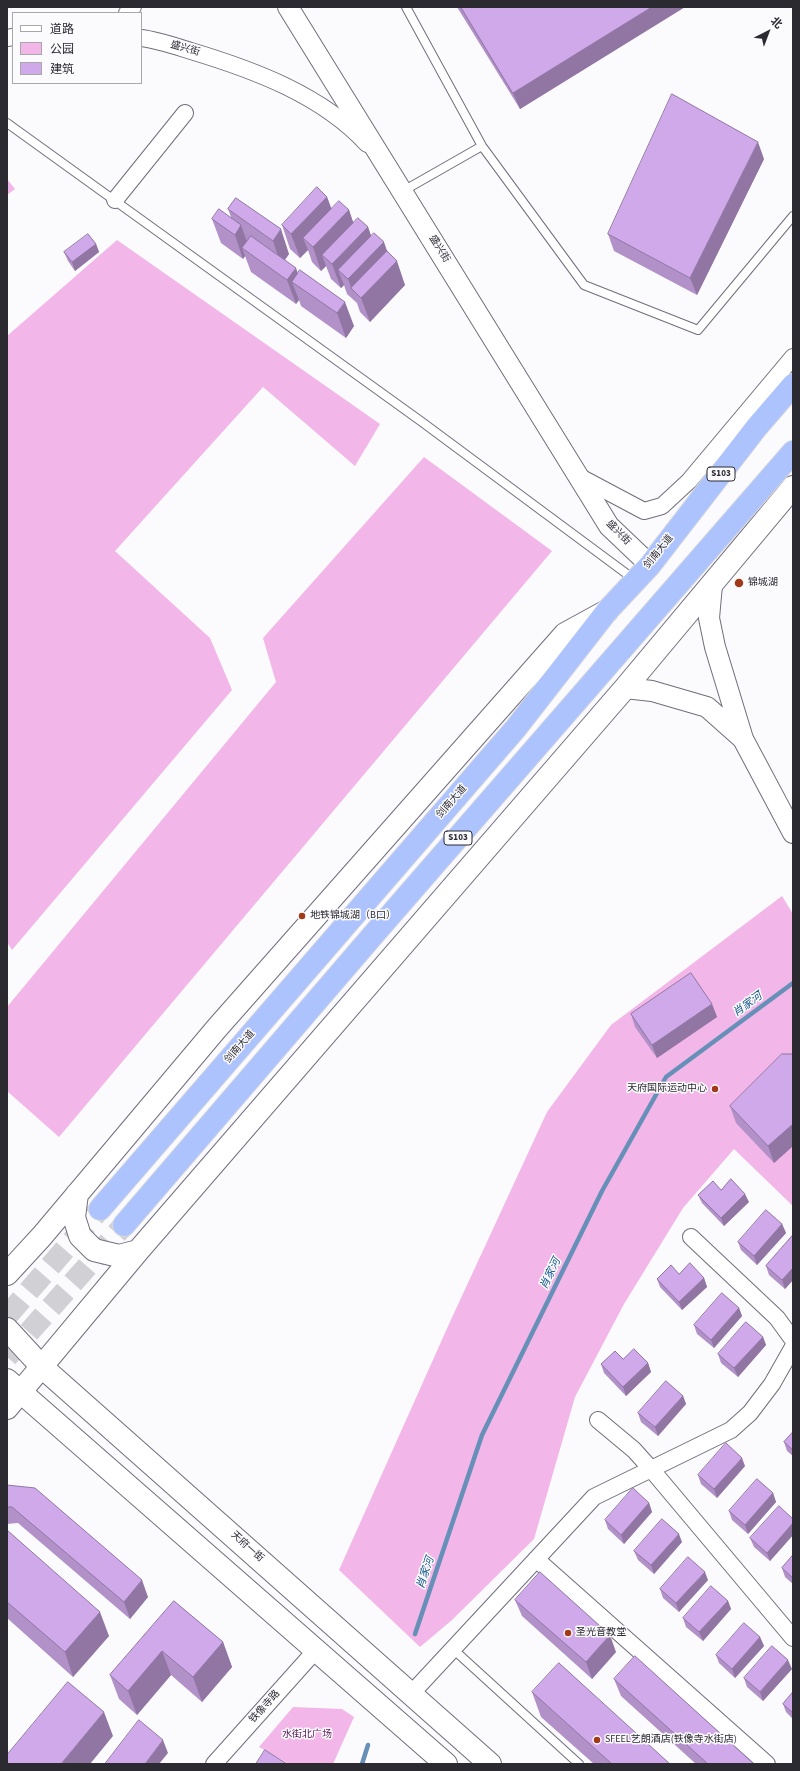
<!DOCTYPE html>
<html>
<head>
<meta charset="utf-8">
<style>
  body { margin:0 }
  #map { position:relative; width:800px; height:1771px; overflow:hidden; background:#fbfbfe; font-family:"Source Sans 3","Noto Sans SC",sans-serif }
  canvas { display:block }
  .frame { position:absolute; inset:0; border:8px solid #2b2a30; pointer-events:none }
  .legend { position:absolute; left:12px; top:12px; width:130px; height:72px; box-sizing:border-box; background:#fbfbfe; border:1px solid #a8a7ac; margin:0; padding:5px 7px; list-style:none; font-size:12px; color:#2b2a30 }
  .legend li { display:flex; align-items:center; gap:8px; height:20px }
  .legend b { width:20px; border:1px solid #a8a7ac }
  .north { position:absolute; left:748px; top:12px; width:40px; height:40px; -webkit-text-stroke:3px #fbfbfe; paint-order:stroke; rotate:42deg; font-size:11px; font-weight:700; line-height:16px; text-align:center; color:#2b2a30 }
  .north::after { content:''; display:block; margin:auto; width:14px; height:18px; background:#2b2a30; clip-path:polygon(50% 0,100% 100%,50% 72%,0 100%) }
</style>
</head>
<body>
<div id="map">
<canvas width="800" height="1771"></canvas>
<div class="frame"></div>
<ul class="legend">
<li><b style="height:5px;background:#fff"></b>道路</li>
<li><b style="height:11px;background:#f2b6e8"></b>公园</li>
<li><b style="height:11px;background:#cfa9ea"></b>建筑</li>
</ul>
<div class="north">北</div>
</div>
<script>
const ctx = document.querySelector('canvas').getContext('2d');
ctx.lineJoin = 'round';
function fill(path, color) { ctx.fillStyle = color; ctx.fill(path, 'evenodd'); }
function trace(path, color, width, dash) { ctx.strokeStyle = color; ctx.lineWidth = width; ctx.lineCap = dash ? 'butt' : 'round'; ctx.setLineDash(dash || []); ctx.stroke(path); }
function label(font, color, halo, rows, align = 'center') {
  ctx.font = font + ' "Source Sans 3","Noto Sans SC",sans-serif'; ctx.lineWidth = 3; ctx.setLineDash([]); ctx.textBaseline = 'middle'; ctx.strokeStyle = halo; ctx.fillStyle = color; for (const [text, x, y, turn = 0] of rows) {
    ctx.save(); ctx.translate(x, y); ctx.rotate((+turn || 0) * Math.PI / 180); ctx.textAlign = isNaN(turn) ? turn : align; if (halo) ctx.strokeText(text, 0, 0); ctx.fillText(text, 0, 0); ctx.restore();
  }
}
const green = new Path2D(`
  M7 179 15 189 7 195Z
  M117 240 380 424 355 466 263 387 115 551 210 638 232 690 12 950 7 942V336Z
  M424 457 552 551 59 1137 7 1091V1007L276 682 263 638Z
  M782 896 793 914V1206L734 1149 683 1208 624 1304 575 1397 534 1539 452 1620 420 1647 339 1570 449 1324 547 1112 611 1025Z
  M293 1707 342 1709 354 1717 333 1764H289L259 1747Z`);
const stream = new Path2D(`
  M415 1634 482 1435 602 1191 666 1077 793 983
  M362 1764 368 1745`);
const trunkTunnel = new Path2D(`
  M7 1316 100 1209
  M7 1357 124 1225`);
const service = new Path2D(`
  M406 7 482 146 584 285 698 330 793 216
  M7 123 422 422 635 580
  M403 191 482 146
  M453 1649 579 1764`);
const minor = new Path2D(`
  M127 13 133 7
  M7 38 13 37
  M141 38C158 40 175 46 191 51 254 70 322 95 367 144
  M115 200 185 113
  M580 477 644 511 662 506 689 481 793 357
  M691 1237 777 1318 793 1340
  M598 1420 634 1450 651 1469 793 1638
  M536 1559 767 1764
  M411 1694 594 1497 731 1430 750 1413 772 1384 793 1347
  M214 1764 316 1650`);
const tertiary = new Path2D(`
  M288 7 609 526 650 565
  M712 585 709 618 715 647 743 739 793 833
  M625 688 652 691 707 707 743 739`);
const secondary = new Path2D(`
  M77 1194 74 1217 80 1236 94 1250 119 1256 138 1251
  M7 1274 42 1236 217 1028 565 634 607 611
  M7 1329 42 1367 490 1764
  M7 1380 446 1764
  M7 1408 138 1251 625 688 793 487`);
const trunk = new Path2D(`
  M100 1209 516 728 607 611 650 565 756 428 793 385
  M124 1225 374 934 793 452`);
const wall = new Path2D(`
  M457 7H685L520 109Z
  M764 159 697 295 614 251 608 234Z
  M327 197 331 208 349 210 353 222 368 227 371 236 387 251 405 285 370 322 360 312 357 303 347 294 344 285 341 288 331 279 326 266 321 271 312 262 308 250 300 258 290 249 282 225Z
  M236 198 289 254 285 260 298 274 354 326 346 338 301 306 299 300 296 304 251 272 245 256 243 259 221 243 212 219 231 217 228 209Z
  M96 244 99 252 75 271 68 261 64 252Z
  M712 1004 717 1017 657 1058 635 1027 631 1014Z
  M793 1054V1146L774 1163 736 1123 730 1106Z
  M721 1190 749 1202 724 1226 702 1203 698 1195Z
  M782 1224 786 1233 757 1265 741 1250 738 1242Z
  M793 1235V1280L785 1289 769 1275 766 1266Z
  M679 1274 704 1278 707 1287 682 1310 660 1287 657 1279Z
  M739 1308 742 1316 714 1348 697 1334 694 1325Z
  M763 1337 766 1345 738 1377 721 1363 718 1354Z
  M648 1363 651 1372 626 1396 604 1373 601 1364Z
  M683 1396 686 1404 658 1436 641 1422 638 1413Z
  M793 1432V1456L787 1451 784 1442Z
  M745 1466 717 1498 701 1484 698 1475Z
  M7 1485 148 1597 130 1619 18 1523 7 1524Z
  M773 1493 776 1502 748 1534 732 1520 729 1511Z
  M649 1503 652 1512 624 1544 608 1529 605 1520Z
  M793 1519V1535L770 1561 754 1547 750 1538Z
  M7 1530 109 1636 73 1677 7 1618Z
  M682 1542 654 1574 638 1560 634 1551Z
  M793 1555V1584L785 1577 782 1568Z
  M708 1580 679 1612 663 1598 660 1589Z
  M515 1600 616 1652 592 1679 522 1616Z
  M174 1601 223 1642 232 1667 202 1702 171 1675 137 1715 119 1699 110 1675Z
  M728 1601 731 1609 703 1641 686 1627 683 1618Z
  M760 1637 764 1646 735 1678 719 1663 716 1655Z
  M792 1669 763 1701 747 1687 744 1678Z
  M614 1679 754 1764H696L621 1696Z
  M532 1692 670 1764H594L541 1717Z
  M793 1692V1719L786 1712 783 1704Z`);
const shadedWall = new Path2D(`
  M652 7H685L520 109 513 93Z
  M758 142 764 159 697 295 690 278Z
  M327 197 336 221 303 238 308 250 300 258 291 234Z
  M349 210 357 234 322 255 326 266 321 271 313 247Z
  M241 225 250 250 242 248 245 256 243 259 235 235Z
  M368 227 376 250 384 242 392 265 397 261 405 285 370 322 361 298 351 288 357 304 348 279 338 270 344 285 341 288 332 264Z
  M281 229 289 254 281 265 273 241Z
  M96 244 99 252 75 271 72 262Z
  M296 268 304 290 292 282 299 300 296 304 287 280Z
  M345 302 354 326 346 338 337 313Z
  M712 1004 717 1017 657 1058 652 1045Z
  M793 1124V1146L774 1163 768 1146Z
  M745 1194 749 1202 724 1226 721 1218Z
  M782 1224 786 1233 757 1265 754 1256Z
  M793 1268V1280L785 1289 782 1280Z
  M704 1278 707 1287 682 1310 679 1302Z
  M739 1308 742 1316 714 1348 711 1340Z
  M763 1337 766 1345 738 1377 734 1368Z
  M648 1363 651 1372 626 1396 623 1387Z
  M683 1396 686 1404 658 1436 655 1427Z
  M742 1458 745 1466 717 1498 714 1489Z
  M773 1493 776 1502 748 1534 745 1525Z
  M649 1503 652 1512 624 1544 621 1535Z
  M793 1523V1535L770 1561 767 1553Z
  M679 1534 682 1542 654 1574 651 1565Z
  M705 1572 708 1580 679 1612 676 1603Z
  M142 1580 148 1597 130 1619 124 1602Z
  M728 1601 731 1609 703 1641 699 1632Z
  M100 1612 109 1636 73 1677 65 1652Z
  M610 1635 616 1652 592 1679 586 1662Z
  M760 1637 764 1646 735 1678 732 1669Z
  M223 1642 232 1667 202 1702 193 1677Z
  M162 1651 171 1675 137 1715 128 1691Z
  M788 1660 792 1669 763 1701 760 1692Z
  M104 1712 113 1736 90 1764H61Z
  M163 1740 168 1753 159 1764H145Z`);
const building = new Path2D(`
  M461 7H652L513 93Z
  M672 94 758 142 690 278 608 234Z
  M317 187 327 197 291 234 282 225Z
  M236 198 281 229 273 241 228 209Z
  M339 201 349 210 313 247 303 238Z
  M219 209 241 225 235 235 212 219Z
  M358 218 368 227 332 264 322 255Z
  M374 233 384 242 348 279 338 270Z
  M88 234 96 244 72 262 64 252Z
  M251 236 296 268 287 280 242 248Z
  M387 251 397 261 361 298 351 288Z
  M300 270 345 302 337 313 292 282Z
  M691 973 712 1004 652 1045 631 1014Z
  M782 1054H793V1124L768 1146 730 1106Z
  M731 1179 745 1194 721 1218 698 1195 713 1181 721 1190Z
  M766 1210 782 1224 754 1256 738 1242Z
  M793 1235V1268L782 1280 766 1266Z
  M690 1263 704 1278 679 1302 657 1279 671 1265 679 1274Z
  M722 1293 739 1308 711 1340 694 1325Z
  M746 1322 763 1337 734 1368 718 1354Z
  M634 1349 648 1363 623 1387 601 1364 615 1351 623 1359Z
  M666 1381 683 1396 655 1427 638 1413Z
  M793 1432V1450L784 1442Z
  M726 1443 742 1458 714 1489 698 1475Z
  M757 1479 773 1493 745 1525 729 1511Z
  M7 1485 35 1488 142 1580 124 1602 12 1507H7Z
  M633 1488 649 1503 621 1535 605 1520Z
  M779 1506 793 1519V1523L767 1553 750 1538Z
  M662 1519 679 1534 651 1565 634 1551Z
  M7 1530 100 1612 65 1652 7 1602Z
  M793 1555V1578L782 1568Z
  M688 1557 705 1572 676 1603 660 1589Z
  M540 1572 610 1635 586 1662 515 1600Z
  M711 1586 728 1601 699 1632 683 1618Z
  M174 1601 223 1642 193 1677 162 1651 128 1691 110 1675Z
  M744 1623 760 1637 732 1669 716 1655Z
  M772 1646 788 1660 760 1692 744 1678Z
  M635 1656 754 1764H708L614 1679Z
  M559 1663 670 1764H612L532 1692Z
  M68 1682 104 1712 61 1764H7V1755Z
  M793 1692V1713L783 1704Z
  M139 1720 163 1740 145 1764H105Z
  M265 1750 287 1764H256Z`);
const markers = [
  [739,583,5,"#a13a18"],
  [302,916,4,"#a13a18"],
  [715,1089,4,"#a13a18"],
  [568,1633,4,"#a13a18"],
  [597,1740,4,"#a13a18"]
];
const shields = [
  [721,474,28],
  [458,838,28]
];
const shieldNames = [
  ["S103",721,474],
  ["S103",458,838]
];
const streetNames = [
  ["盛兴街",185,49,16],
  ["盛兴街",439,249,58],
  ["盛兴街",618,533,46],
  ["剑南大道",659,552,-51],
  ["剑南大道",452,802,-49],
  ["剑南大道",240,1047,-49],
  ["天府一街",247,1547,42],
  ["铁像寺路",265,1707,-48]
];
const poiNames = [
  ["锦城湖",748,583],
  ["地铁锦城湖（B口）",310,916],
  ["天府国际运动中心",707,1089,"right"],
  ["圣光音教堂",576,1633],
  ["SFEEL艺朗酒店(铁像寺水街店)",605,1740]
];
const parkNames = [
  ["水街北广场",307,1735]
];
const waterNames = [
  ["肖家河",748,1005,-36],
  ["肖家河",551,1274,-64],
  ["肖家河",426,1573,-71]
];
fill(green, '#f2b6e8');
trace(stream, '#6690b7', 4.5);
trace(trunkTunnel, '#d1d1d5', 22, [22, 11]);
trace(service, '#6f6e7b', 10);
trace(minor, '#6f6e7b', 18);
trace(tertiary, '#6f6e7b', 22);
trace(secondary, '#6f6e7b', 24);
trace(trunk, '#d9d9da', 24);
trace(service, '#fff', 8);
trace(minor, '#fff', 16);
trace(tertiary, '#fff', 20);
trace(secondary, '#fff', 22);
trace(trunk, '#acc3fe', 22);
fill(wall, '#b291c9');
fill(shadedWall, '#9176a4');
fill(building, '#cfa9ea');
trace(building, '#9176a4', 1);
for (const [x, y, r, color] of markers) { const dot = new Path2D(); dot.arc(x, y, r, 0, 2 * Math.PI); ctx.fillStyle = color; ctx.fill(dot); trace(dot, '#fbfbfe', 1.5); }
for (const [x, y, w] of shields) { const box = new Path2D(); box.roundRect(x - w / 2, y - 7, w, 14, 3); ctx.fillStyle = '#fbfbfe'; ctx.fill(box); trace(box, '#2b2a30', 1); }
label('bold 9px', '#2b2a30', null, shieldNames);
label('10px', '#2b2a30', '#fbfbfe', streetNames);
label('10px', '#2b2a30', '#fbfbfe', poiNames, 'left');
label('10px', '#5b1454', '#fbfbfe', parkNames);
label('italic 11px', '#17598a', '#fbfbfe', waterNames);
</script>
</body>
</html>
